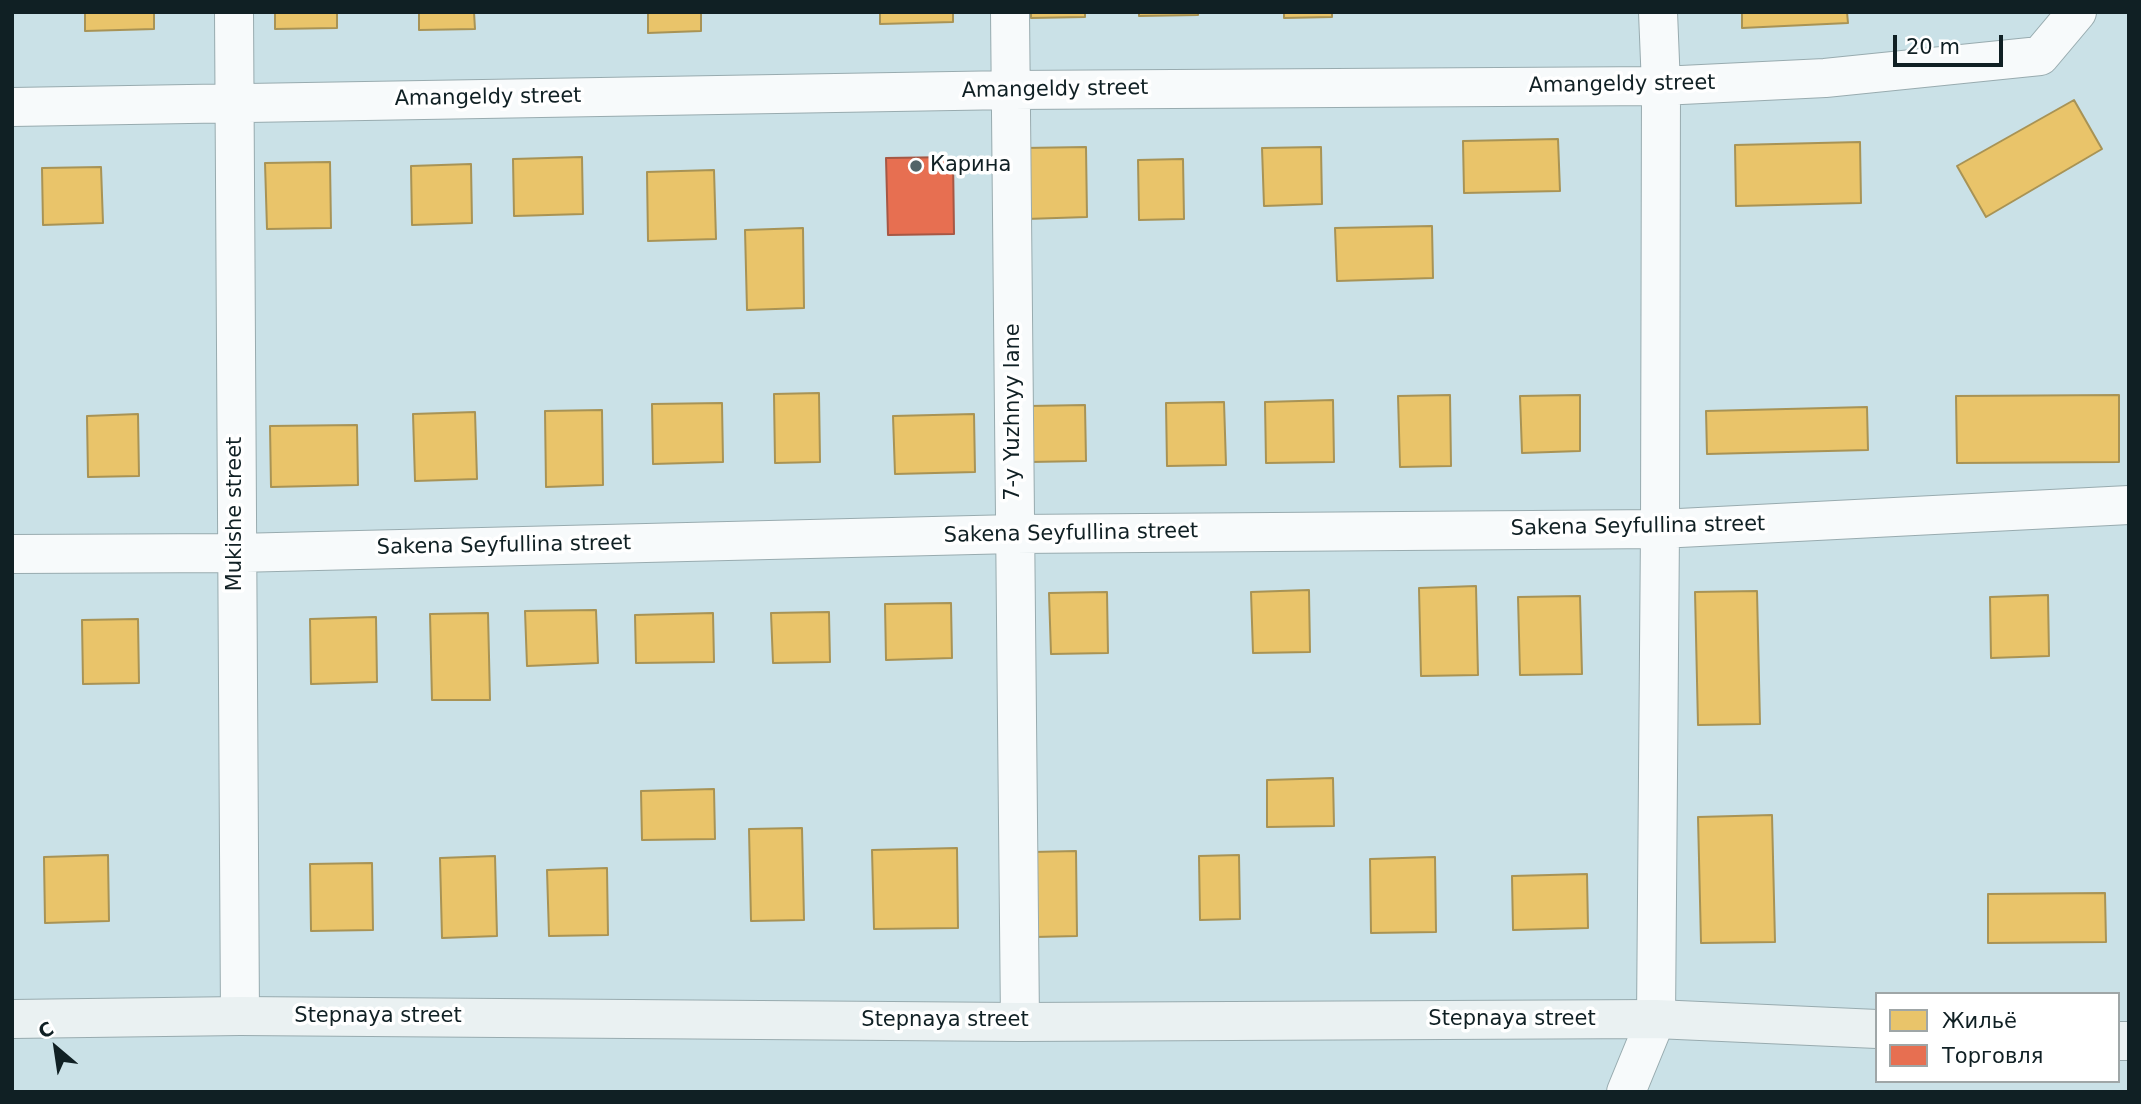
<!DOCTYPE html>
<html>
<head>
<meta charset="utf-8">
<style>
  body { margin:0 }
  #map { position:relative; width:2141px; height:1104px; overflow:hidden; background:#cae1e7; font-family:"DejaVu Sans",sans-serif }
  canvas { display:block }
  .frame { position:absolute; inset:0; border:14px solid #102024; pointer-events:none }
  .legend { position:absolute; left:1875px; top:992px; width:245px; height:91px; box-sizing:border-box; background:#fff; border:2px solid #9fa6a7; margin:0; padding:9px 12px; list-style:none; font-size:21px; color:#102024 }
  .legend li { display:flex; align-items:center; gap:14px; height:35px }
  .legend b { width:35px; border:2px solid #9fa6a7 }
  .north { position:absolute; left:21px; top:1013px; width:70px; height:70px; -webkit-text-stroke:5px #fff; paint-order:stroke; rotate:331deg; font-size:19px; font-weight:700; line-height:28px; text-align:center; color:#102024 }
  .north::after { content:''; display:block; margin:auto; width:24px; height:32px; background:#102024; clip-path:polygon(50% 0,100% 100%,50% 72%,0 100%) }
  .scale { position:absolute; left:1893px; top:35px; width:110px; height:32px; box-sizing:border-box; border:4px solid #102024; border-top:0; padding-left:9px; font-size:21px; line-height:24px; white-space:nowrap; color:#102024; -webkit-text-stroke:5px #fff; paint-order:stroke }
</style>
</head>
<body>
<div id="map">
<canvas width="2141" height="1104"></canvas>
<div class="frame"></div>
<ul class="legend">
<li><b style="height:19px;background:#e9c46a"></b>Жильё</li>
<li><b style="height:19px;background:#e76f51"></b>Торговля</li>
</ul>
<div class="north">С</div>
<div class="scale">20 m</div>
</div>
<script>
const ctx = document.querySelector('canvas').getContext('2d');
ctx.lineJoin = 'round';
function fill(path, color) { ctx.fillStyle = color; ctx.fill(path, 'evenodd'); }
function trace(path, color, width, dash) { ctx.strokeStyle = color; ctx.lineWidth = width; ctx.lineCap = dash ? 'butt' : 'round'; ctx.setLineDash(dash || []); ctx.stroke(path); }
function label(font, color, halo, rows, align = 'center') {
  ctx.font = font + ' "DejaVu Sans",sans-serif'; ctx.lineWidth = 7; ctx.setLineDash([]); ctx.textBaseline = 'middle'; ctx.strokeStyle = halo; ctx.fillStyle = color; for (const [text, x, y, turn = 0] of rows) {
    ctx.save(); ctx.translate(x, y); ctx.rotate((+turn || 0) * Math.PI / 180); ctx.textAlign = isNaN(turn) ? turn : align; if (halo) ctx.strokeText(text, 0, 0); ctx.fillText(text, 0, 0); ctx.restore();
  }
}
const homes = new Path2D(`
  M85 12H154V29L85 31Z
  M275 12H337V28L275 29Z
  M419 12H474L475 29 419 30Z
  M648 12H701V31L648 33Z
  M880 12H953V22L880 24Z
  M1031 12H1085V17L1031 18Z
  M1139 12H1198V15L1139 16Z
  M1284 12H1332V17L1284 18Z
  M1742 12H1847L1848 23 1742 28Z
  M2074 100 2102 149 1986 217 1957 166Z
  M1558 139 1560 191 1464 193 1463 141Z
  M1860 142 1861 203 1736 206 1735 145Z
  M1086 147 1087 217 1026 219 1024 148Z
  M1321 147 1322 204 1264 206 1262 148Z
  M582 157 583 214 514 216 513 159Z
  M1183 159 1184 219 1139 220 1138 160Z
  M330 162 331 228 267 229 265 163Z
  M471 164 472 223 412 225 411 166Z
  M101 167 103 223 43 225 42 168Z
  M714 170 716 239 648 241 647 172Z
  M1432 226 1433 278 1337 281 1335 228Z
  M803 228 804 308 747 310 745 230Z
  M819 393 820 462 775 463 774 394Z
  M1450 395 1451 466 1400 467 1398 396Z
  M1580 395V451L1522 453 1520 396Z
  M2119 395V462L1957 463 1956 396Z
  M1333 400 1334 462 1266 463 1265 402Z
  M1224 402 1226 465 1167 466 1166 403Z
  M722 403 723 462 653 464 652 404Z
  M1085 405 1086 461 1030 462 1029 406Z
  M1867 407 1868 450 1707 454 1706 411Z
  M602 410 603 485 546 487 545 411Z
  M475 412 477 479 415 481 413 414Z
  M138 414 139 476 88 477 87 416Z
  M974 414 975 472 895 474 893 416Z
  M357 425 358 485 271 487 270 426Z
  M1476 586 1478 675 1421 676 1419 588Z
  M1309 590 1310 652 1253 653 1251 592Z
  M1757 591 1760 724 1698 725 1695 592Z
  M1107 592 1108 653 1051 654 1049 593Z
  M2048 595 2049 656 1991 658 1990 597Z
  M1580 596 1582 674 1520 675 1518 597Z
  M951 603 952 658 886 660 885 604Z
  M596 610 598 663 527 666 525 611Z
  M829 612 830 662 773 663 771 613Z
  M488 613 490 700H432L430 614Z
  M713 613 714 662 636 663 635 615Z
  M376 617 377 682 311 684 310 619Z
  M138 619 139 683 83 684 82 620Z
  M1333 778 1334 826 1267 827V780Z
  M714 789 715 839 642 840 641 791Z
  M1772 815 1775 942 1701 943 1698 817Z
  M802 828 804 920 751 921 749 829Z
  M957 848 958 928 874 929 872 850Z
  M1076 851 1077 936 1035 937 1033 852Z
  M108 855 109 921 45 923 44 857Z
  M1239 855 1240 919 1200 920 1199 856Z
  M495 856 497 936 442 938 440 858Z
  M1435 857 1436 932 1371 933 1370 859Z
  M372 863 373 930 311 931 310 864Z
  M607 868 608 935 549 936 547 870Z
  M1587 874 1588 928 1513 930 1512 876Z
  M2105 893 2106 942 1988 943V894Z`);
const shops = new Path2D(`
  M953 157 954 234 888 235 886 158Z`);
const street = new Path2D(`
  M234 12 240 1016
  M1010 12 1020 1022
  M12 107 1012 90 1661 86 1825 78 2040 56 2077 12
  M12 554 236 553 1015 534 1660 529 2129 505
  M1626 1092 1656 1019 1660 529 1661 86 1658 12`);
const secondary = new Path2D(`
  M12 1019 240 1016 1020 1022 1656 1019 1877 1029
  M2118 1041H2129`);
const markers = [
  [916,166,7,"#516468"]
];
const streetNames = [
  ["Amangeldy street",1622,85,-1],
  ["Amangeldy street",1055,90,-1],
  ["Amangeldy street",488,98,-1],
  ["7-y Yuzhnyy lane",1014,412,-90],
  ["Mukishe street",236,514,-90],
  ["Sakena Seyfullina street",1638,527,-1],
  ["Sakena Seyfullina street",1071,534,-1],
  ["Sakena Seyfullina street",504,546,-1],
  ["Stepnaya street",378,1017],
  ["Stepnaya street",1512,1020],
  ["Stepnaya street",945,1021]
];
const poiNames = [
  ["Карина",930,166]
];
fill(homes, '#e9c46a');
trace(homes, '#a89355', 2);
fill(shops, '#e76f51');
trace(shops, '#a65744', 2);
trace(street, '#98abaf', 40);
trace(secondary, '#98abaf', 40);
trace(street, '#f7fafb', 38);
trace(secondary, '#eaf1f2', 38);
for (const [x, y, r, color] of markers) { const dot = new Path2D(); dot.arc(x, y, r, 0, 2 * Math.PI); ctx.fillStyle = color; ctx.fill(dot); trace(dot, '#fff', 2.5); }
label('21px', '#102024', '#fff', streetNames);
label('21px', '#102024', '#fff', poiNames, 'left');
</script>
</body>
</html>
